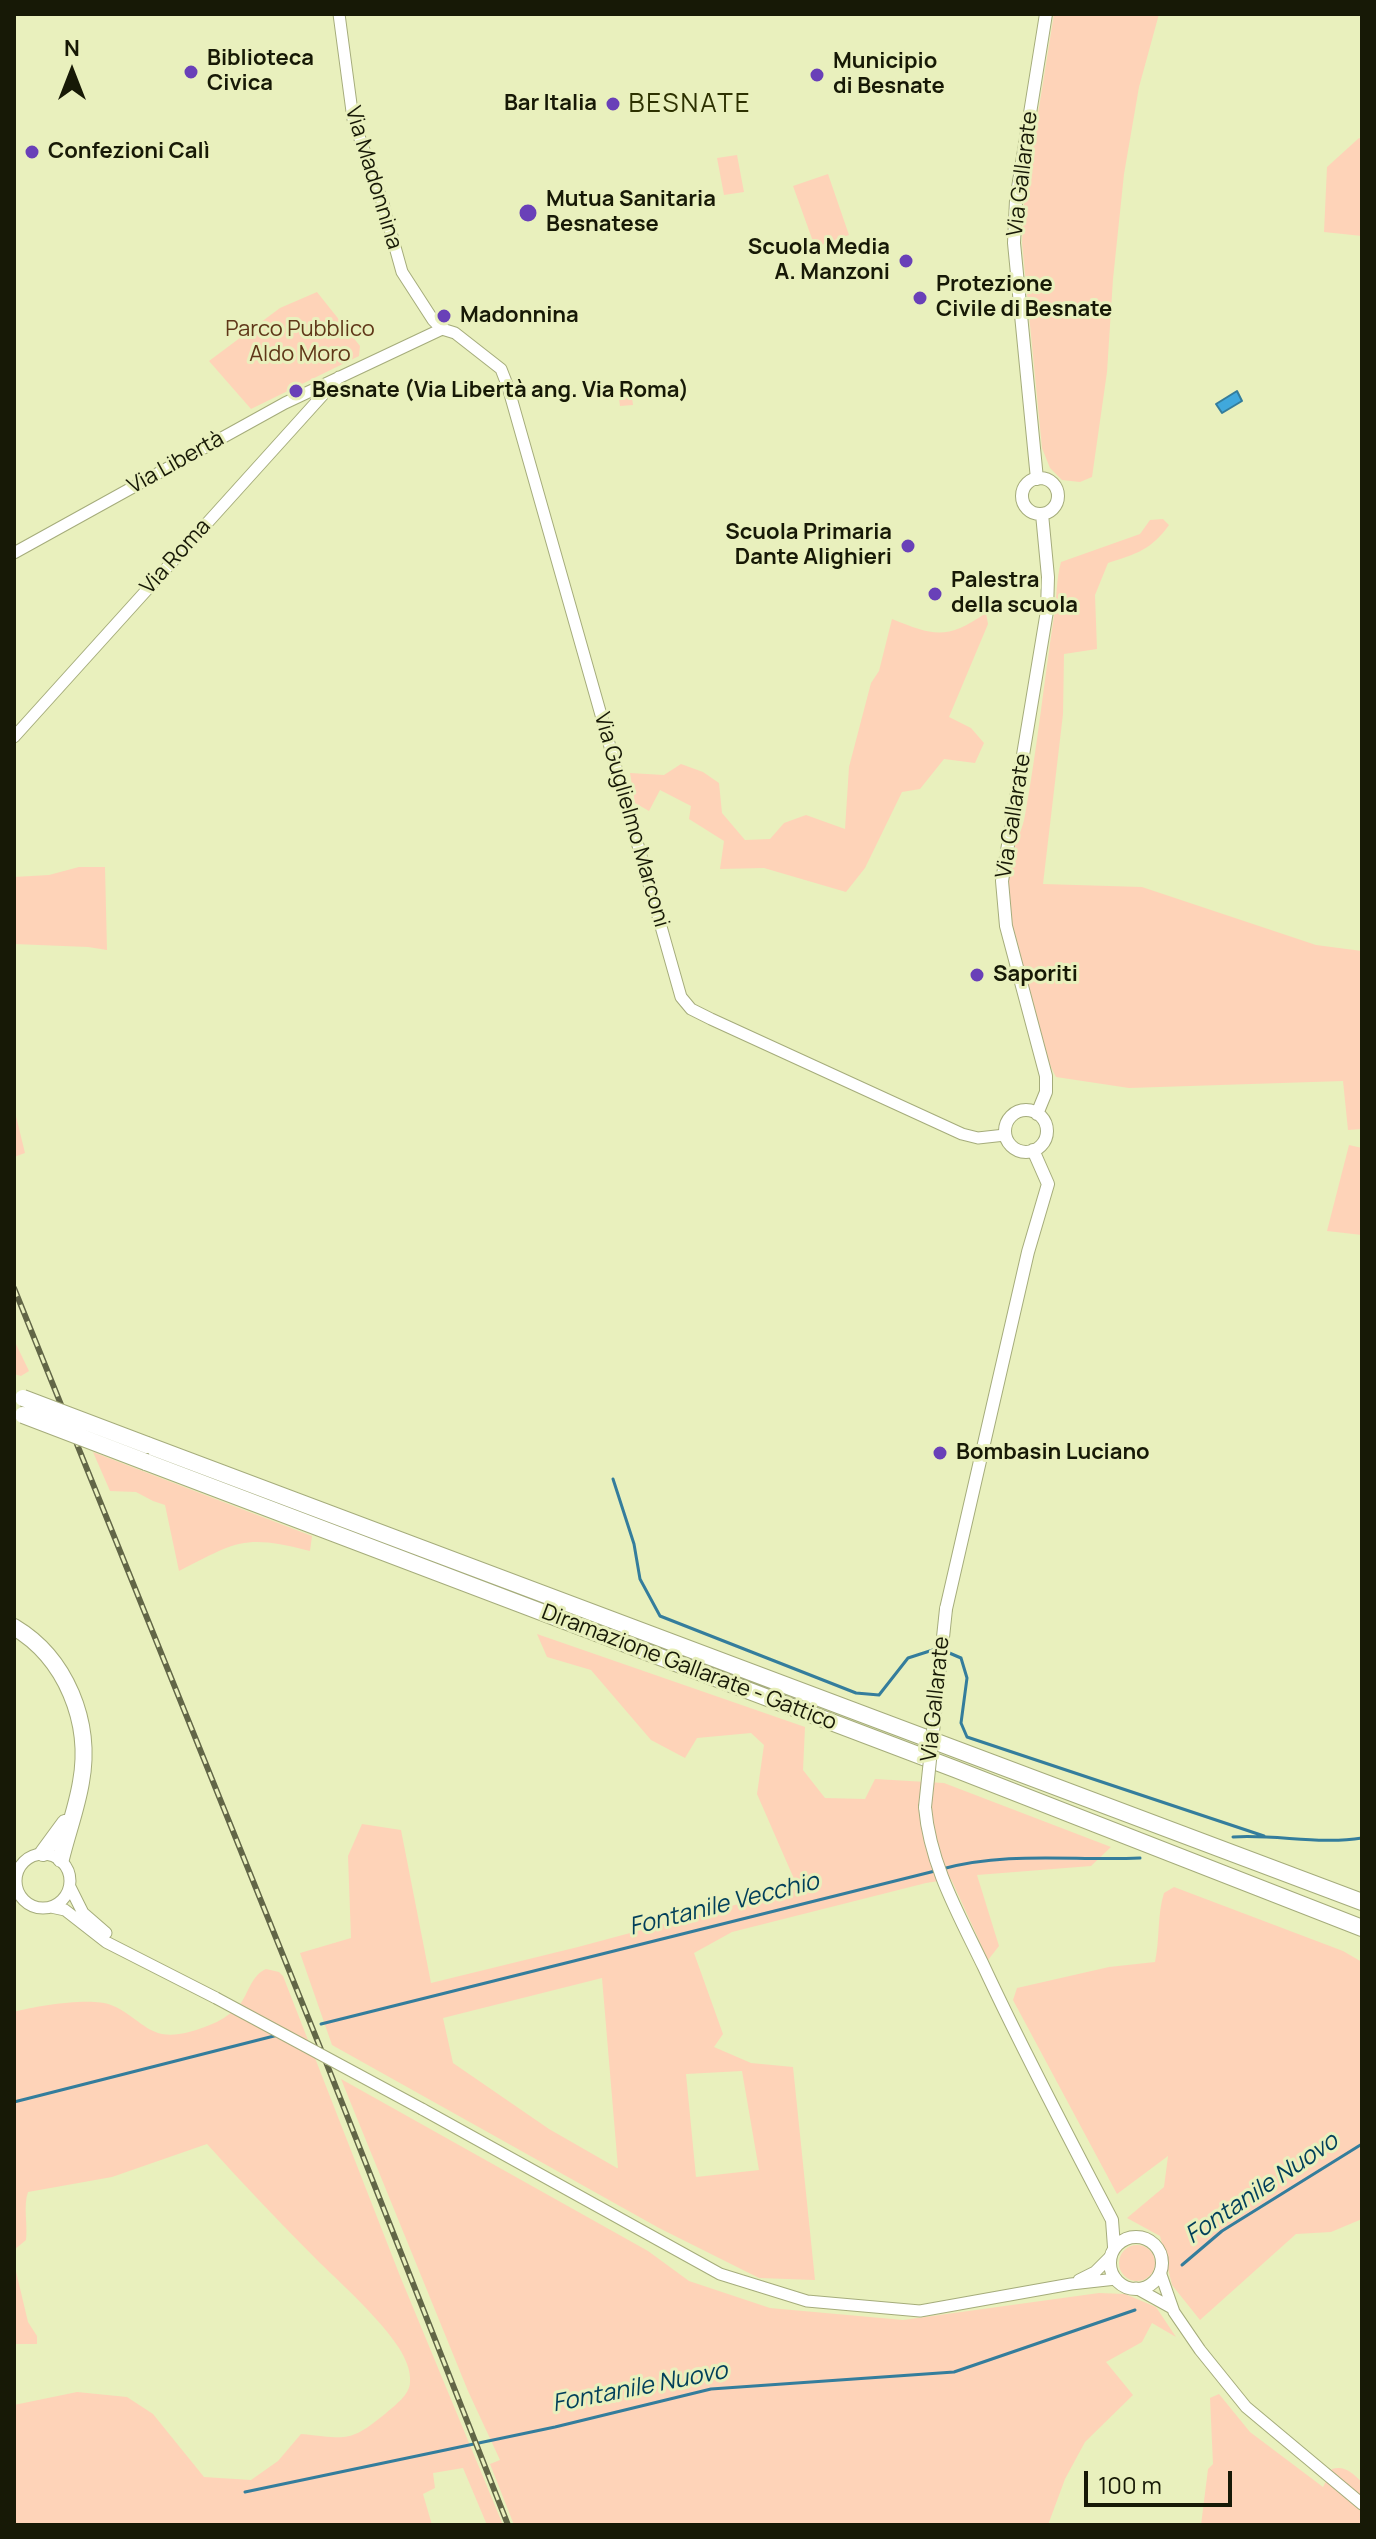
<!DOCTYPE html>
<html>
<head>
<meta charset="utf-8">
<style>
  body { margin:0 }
  #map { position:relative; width:1376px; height:2539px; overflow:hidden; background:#e9f0bd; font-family:Manrope,sans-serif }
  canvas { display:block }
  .frame { position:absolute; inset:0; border:16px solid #171906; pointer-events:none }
  .north { position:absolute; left:32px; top:32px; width:80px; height:80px; -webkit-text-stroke:6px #e9f0bd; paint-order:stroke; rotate:0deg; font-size:22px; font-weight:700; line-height:32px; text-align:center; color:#171906 }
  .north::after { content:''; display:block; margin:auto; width:28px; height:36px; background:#171906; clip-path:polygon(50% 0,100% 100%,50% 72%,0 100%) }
  .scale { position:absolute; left:1084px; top:2471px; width:148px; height:36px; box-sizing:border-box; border:4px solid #171906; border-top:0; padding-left:10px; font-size:24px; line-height:28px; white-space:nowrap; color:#171906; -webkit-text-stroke:6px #e9f0bd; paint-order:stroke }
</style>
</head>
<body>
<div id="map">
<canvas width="1376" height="2539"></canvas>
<div class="frame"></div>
<div class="north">N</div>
<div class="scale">100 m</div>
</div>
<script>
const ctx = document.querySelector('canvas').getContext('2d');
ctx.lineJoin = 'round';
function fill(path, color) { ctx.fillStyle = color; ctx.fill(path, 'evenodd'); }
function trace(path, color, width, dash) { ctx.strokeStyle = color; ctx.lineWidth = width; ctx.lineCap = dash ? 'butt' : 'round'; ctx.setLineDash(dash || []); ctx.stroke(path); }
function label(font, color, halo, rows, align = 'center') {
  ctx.font = font + ' Manrope,sans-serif'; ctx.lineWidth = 6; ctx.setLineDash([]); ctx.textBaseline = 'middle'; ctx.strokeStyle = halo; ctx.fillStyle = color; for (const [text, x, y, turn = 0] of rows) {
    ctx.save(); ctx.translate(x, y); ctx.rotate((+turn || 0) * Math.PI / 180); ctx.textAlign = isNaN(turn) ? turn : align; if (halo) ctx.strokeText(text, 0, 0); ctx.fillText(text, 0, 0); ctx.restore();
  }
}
const green = new Path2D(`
  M1054 14H1159L1139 87 1124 174 1113 279 1107 372 1092 477 1080 482 1062 480 1050 468 1042 448 1022 243 1024 201Z
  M1359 138 1362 139V236L1324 232 1327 167Z
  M737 155 744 192 724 195 717 158Z
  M828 174 849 235 815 247 793 186Z
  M317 292 360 346 359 356 251 409 209 361 280 308Z
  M630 382 633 405 620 406 618 391Z
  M1163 519 1169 525C1151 550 1136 554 1108 563L1095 595 1097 649 1064 654 1063 714 1043 884 1142 887 1316 945 1362 951V1129L1348 1130 1343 1081 1129 1088 1056 1077C1043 1054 1040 1027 1033 1002 1021 963 1007 926 1006 884 1005 858 1021 839 1025 815 1037 749 1044 682 1054 616 1057 598 1056 580 1061 562L1140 534 1150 520Z
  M986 613 988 624 949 717 971 728 984 743 975 763 944 759 920 789 902 792 865 868 846 892 764 868 720 869 724 841 689 819 691 806 660 790 649 811 635 803 630 773 664 775 681 764 703 772 719 783 722 813 745 840 770 839 784 823 806 815 845 829 849 767 871 683 879 671 892 619C934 636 947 640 986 613Z
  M79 867H105L107 950 88 947 14 944V877L49 875Z
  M14 1108 25 1153 14 1157Z
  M1349 1145 1362 1148V1235L1327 1231Z
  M14 1340 29 1371 21 1376 14 1374Z
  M93 1452 312 1536 310 1551C245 1534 237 1541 179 1571L165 1505 153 1501 136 1492 110 1491Z
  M537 1634 805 1727 803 1770 825 1798 865 1799 875 1779 944 1783 1111 1847 1091 1866 977 1875 999 1946 988 1960 951 1879 926 1883 732 1932 694 1953 723 2034 714 2047 751 2063 793 2067 815 2280 759 2278 659 2228 332 2045 300 1953 351 1938 348 1856 362 1824 401 1830 431 1983 578 1947 798 1888 757 1794 764 1745 751 1733 697 1738 685 1758 651 1740 591 1670 547 1657ZM602 1978 618 2168H617L549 2129 453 2063 443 2018ZM742 2071 759 2170 696 2177 686 2074Z
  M1174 1887 1343 1951 1362 1962V2219L1331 2232 1296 2234 1200 2320 1172 2285 1160 2236 1127 2218 1164 2187 1168 2156 1117 2194 1013 2000 1017 1988 1109 1967 1155 1962C1160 1939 1157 1915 1164 1893Z
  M266 1969 279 1972 283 1976 400 2276 503 2525H487L463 2468 433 2473 435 2488 423 2494 432 2525H14V2405L77 2392 127 2397 153 2414 204 2477 251 2480 278 2461 301 2434C346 2438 348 2444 385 2414 394 2406 410 2395 410 2382 411 2370 405 2358 399 2348 381 2320 345 2287 320 2263 281 2224 244 2185 207 2144L112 2177 28 2192C23 2206 28 2225 26 2240L14 2250V2012C35 2006 92 1997 111 2005 143 2018 148 2043 189 2032 208 2027 228 2019 241 2003 249 1991 252 1975 266 1969Z
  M341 2079 648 2251 689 2281 770 2308 903 2320 1099 2293 1125 2294 1156 2307 1176 2337 1152 2323 1142 2342 1106 2362 1133 2395 1085 2442 1065 2479 1048 2525H514L490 2464 500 2460 468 2391Z
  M1119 2263a18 18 0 1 1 36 0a18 18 0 1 1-36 0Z
  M14 2263 28 2322 37 2336V2344H14Z
  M1219 2394 1250 2432 1323 2487 1332 2469C1345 2465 1352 2473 1362 2482V2525H1201L1208 2469 1213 2464 1210 2398Z`);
const water = new Path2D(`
  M1237 391 1242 401 1222 413 1216 404Z`);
const stream = new Path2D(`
  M613 1479 634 1544 640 1579 660 1616 856 1693 879 1695 908 1658 936 1649
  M947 1652 961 1658 967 1678 961 1723 967 1737 1264 1836
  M1233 1837C1276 1834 1319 1845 1362 1838
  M942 1869C1007 1851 1073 1861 1140 1858
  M321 2024 935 1871
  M14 2102 278 2035
  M1182 2265 1222 2231 1362 2144
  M245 2492 555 2427 711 2389 954 2372 1135 2310`);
const tertiary = new Path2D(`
  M339 14 353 119 383 204 402 272 433 320 442 329 455 333 501 369 508 387 681 997 691 1009 711 1019 962 1134 978 1138 1005 1135
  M14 553 285 403 442 329
  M14 737 339 377
  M16 1881a27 27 0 1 1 54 0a27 27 0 1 1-54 0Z
  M70 1887 83 1913 106 1933
  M51 1907 65 1910 106 1942 216 1998
  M422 2109 720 2274 807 2301 920 2311 1071 2284 1116 2279
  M1160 2272 1174 2312 1200 2350 1246 2407 1362 2504
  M1079 2280 1095 2272 1110 2257
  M1136 2288 1172 2308`);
const secondary = new Path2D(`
  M1022 496a18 18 0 1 1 36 0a18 18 0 1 1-36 0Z
  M1037 479 1014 243 1016 200 1046 14
  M1005 1131a21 21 0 1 1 42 0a21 21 0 1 1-42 0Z
  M1037 1114 1046 1092V1076L1006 926 1002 881 1047 611 1048 577 1042 514
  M946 1609 1028 1252 1048 1184 1033 1150
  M925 1807C930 1865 959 1915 984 1967 1024 2053 1068 2136 1112 2220L1114 2247
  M1110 2263a26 26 0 1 1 52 0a26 26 0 1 1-52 0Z`);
const motorway = new Path2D(`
  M147 1445 1362 1902
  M146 1462 955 1769 1362 1928
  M14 1627C66 1658 92 1722 81 1782 77 1807 67 1834 61 1859
  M43 1853 65 1823`);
const rail = new Path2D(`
  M14 1288 324 2057 508 2525`);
const tertiaryBridge = new Path2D(`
  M216 1998 422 2109`);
const secondaryBridge = new Path2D(`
  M925 1807 946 1609`);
const motorwayBridge = new Path2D(`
  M23 1398 147 1445
  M23 1415 146 1462`);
const markers = [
  [191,72,8,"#6940b8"],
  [817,75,8,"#6940b8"],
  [613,104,8,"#6940b8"],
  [32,152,8,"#6940b8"],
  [528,213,10,"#6940b8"],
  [906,261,8,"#6940b8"],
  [920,298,8,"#6940b8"],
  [444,316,8,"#6940b8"],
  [296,391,8,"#6940b8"],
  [908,546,8,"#6940b8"],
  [935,594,8,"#6940b8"],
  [977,975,8,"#6940b8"],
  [940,1453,8,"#6940b8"]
];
const poiNames = [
  ["Biblioteca",207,59],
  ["Civica",207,84],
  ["Municipio",833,62],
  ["di Besnate",833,87],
  ["Bar Italia",597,104,"right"],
  ["Confezioni Calì",48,152],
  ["Mutua Sanitaria",546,200],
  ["Besnatese",546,225],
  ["Scuola Media",890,248,"right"],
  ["A. Manzoni",890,273,"right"],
  ["Protezione",936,285],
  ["Civile di Besnate",936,310],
  ["Madonnina",460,316],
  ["Besnate (Via Libertà ang. Via Roma)",312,391],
  ["Scuola Primaria",892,533,"right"],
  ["Dante Alighieri",892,558,"right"],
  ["Palestra",951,581],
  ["della scuola",951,606],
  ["Saporiti",993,975],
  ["Bombasin Luciano",956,1453]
];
const streetNames = [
  ["Via Gallarate",1023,174,-83],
  ["Via Madonnina",373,178,73],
  ["Via Libertà",176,463,-29],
  ["Via Roma",176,557,-48],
  ["Via Gallarate",1014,816,-81],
  ["Via Guglielmo Marconi",631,820,74],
  ["Diramazione Gallarate - Gattico",689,1668,21],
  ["Via Gallarate",936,1699,-84]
];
const parkNames = [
  ["Parco Pubblico",300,330],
  ["Aldo Moro",300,355]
];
const waterNames = [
  ["Fontanile Vecchio",724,1905,-14],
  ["Fontanile Nuovo",1262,2189,-34],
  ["Fontanile Nuovo",640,2388,-11]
];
const quarterNames = [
  ["BESNATE",690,105]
];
fill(green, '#fed3b8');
fill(water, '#40a8dc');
trace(water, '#347d9c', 2);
trace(stream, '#347d9c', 3);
trace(tertiary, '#a5ac7b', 13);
trace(secondary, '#a5ac7b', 14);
trace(motorway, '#a5ac7b', 18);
trace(tertiary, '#fff', 11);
trace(secondary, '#fff', 12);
trace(motorway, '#fff', 16);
trace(rail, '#626647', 6);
trace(rail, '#e9f0bd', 3, [9]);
trace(tertiaryBridge, '#a5ac7b', 13, []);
trace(secondaryBridge, '#a5ac7b', 14, []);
trace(motorwayBridge, '#a5ac7b', 18, []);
trace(tertiaryBridge, '#fff', 11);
trace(secondaryBridge, '#fff', 12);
trace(motorwayBridge, '#fff', 16);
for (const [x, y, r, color] of markers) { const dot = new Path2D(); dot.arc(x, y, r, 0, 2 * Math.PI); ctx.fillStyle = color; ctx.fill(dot); trace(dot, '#e9f0bd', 3); }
label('bold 22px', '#171906', '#e9f0bd', poiNames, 'left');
label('22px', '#171906', '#e9f0bd', streetNames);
label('22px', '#5f3618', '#e9f0bd', parkNames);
label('italic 24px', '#013f5a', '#e9f0bd', waterNames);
ctx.letterSpacing = '2px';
label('26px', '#2d3100', '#e9f0bd', quarterNames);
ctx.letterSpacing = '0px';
</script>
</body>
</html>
